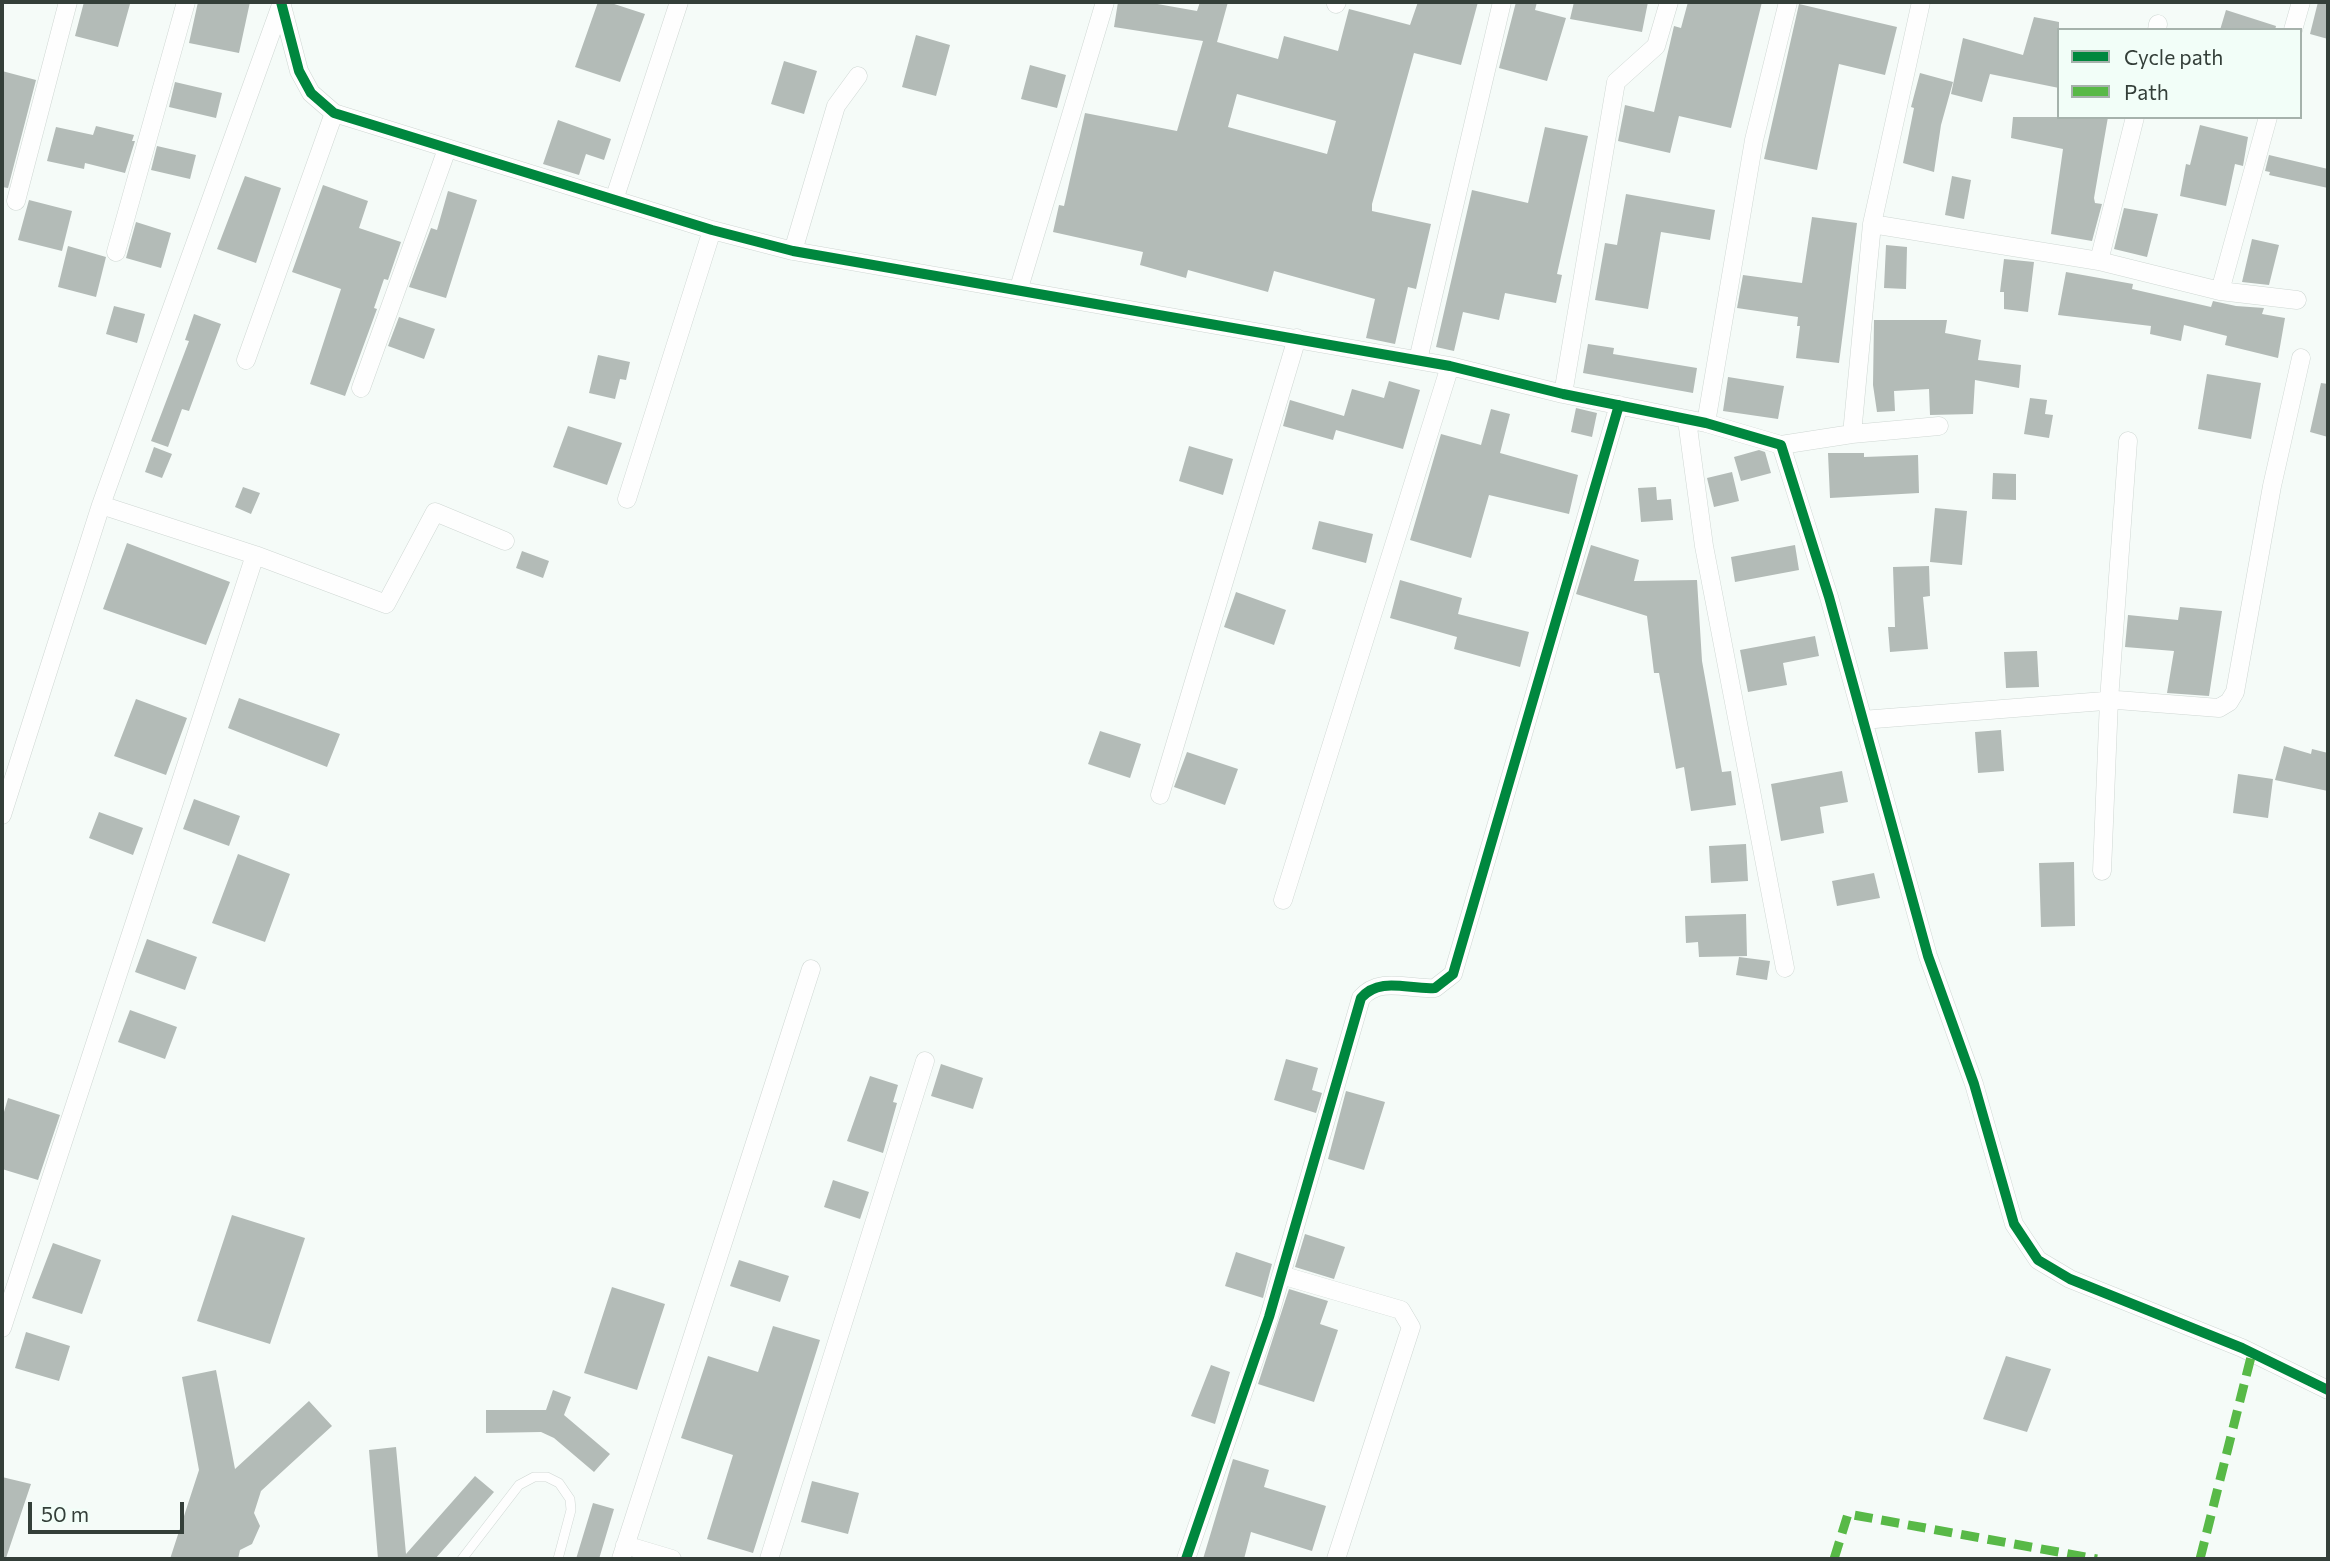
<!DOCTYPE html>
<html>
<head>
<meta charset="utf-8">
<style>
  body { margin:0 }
  #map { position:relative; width:2330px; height:1561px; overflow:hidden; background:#f5fbf8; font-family:Commissioner,sans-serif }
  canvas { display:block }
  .frame { position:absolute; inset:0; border:4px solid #343f39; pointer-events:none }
  .legend { position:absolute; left:2057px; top:28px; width:245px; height:91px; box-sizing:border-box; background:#f2fef8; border:2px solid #a6b2ac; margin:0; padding:9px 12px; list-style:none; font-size:21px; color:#343f39 }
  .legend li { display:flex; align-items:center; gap:14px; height:35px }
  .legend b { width:35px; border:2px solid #a6b2ac }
  .scale { position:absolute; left:28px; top:1502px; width:156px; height:32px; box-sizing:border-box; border:4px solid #343f39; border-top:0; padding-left:9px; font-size:21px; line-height:24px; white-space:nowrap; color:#343f39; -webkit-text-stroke:5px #f2fef8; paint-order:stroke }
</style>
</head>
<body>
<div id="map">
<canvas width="2330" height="1561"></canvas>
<div class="frame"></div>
<ul class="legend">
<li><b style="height:9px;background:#00873e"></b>Cycle path</li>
<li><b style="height:9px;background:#58b947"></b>Path</li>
</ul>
<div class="scale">50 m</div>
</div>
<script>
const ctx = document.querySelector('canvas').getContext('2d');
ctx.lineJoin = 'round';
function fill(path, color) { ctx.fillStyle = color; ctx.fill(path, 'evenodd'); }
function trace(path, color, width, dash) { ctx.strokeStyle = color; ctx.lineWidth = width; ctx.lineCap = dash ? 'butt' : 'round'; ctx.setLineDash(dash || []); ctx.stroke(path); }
const building = new Path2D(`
  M84 2 130 4 118 47 75 36Z
  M198 2H250L239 53 189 43Z
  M598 2H608L645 14 620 82 575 67Z
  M1118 2H1146L1197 11 1200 2H1228L1217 42 1278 59 1284 36 1338 51 1349 9 1410 25 1418 2H1478L1461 65 1414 53 1372 204V211L1431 224 1416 289 1408 287 1395 344 1366 338 1375 299 1274 271 1268 292 1188 270 1186 278 1140 265 1143 252 1053 232 1059 205 1064 206 1085 113 1177 131 1203 41 1114 27ZM1237 94 1336 121 1327 154 1228 127Z
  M1516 2H1537L1535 10 1566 18 1547 81 1499 68Z
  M1574 2H1648L1642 32 1570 19Z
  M1688 2H1762L1731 128 1679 116 1670 153 1618 141 1625 105 1654 112 1674 26 1681 28Z
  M2318 2H2328V39L2310 34Z
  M1799 4 1897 27 1885 75 1839 64 1817 170 1764 159Z
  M2226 10 2276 26 2275 30H2220Z
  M2034 17 2059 22V88L1990 74 1982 102 1951 94 1963 38 2023 55Z
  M916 35 950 45 936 96 902 87Z
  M784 61 817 71 804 114 771 104Z
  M1030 65 1066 75 1057 108 1021 99Z
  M2 71 36 80 8 188 2 187Z
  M1920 73 1953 82 1941 125 1934 172 1903 163 1914 108 1911 107Z
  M175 82 222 93 216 118 169 107Z
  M2013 117H2108L2094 198 2095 203 2102 204 2092 241 2051 234 2063 149 2011 138Z
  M558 120 611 139 604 160 586 154 579 175 543 164Z
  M2200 125 2248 137 2243 166 2235 164 2226 206 2180 196 2186 164 2190 165Z
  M96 126 134 135 132 141H135L125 173 85 163 84 169 47 161 56 127 93 135Z
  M1545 127 1588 136 1557 274 1562 275 1556 303 1505 293 1499 320 1463 312 1454 351 1436 347 1472 190 1528 203Z
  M157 146 196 155 190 179 151 170Z
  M2269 155 2328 169V188L2269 175 2270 172 2265 171Z
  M245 176 281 188 256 263 217 249Z
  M1952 176 1971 180 1964 219 1945 215Z
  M323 185 368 201 359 228 401 242 388 280 384 279 374 308 377 309 345 396 310 384 341 289 292 272Z
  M448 191 477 200 446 298 409 287 431 228 437 230Z
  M1626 194 1715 210 1710 240 1661 232 1648 309 1595 300 1605 243 1617 245Z
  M29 200 72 211 62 251 18 240Z
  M2124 208 2158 214 2147 257 2114 249Z
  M1812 217 1857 223 1839 363 1796 358 1800 326H1797L1798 317 1737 308 1743 275 1802 283Z
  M136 222 171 233 161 268 126 258Z
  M2252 239 2279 245 2269 285 2242 282Z
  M1886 245 1907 247 1906 289 1884 288Z
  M68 246 106 257 96 297 58 287Z
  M2004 259 2034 262 2028 312 2004 309V292H2000Z
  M2066 272 2133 284 2132 289 2211 307 2213 301 2236 306 2264 308 2262 314 2285 318 2278 358 2225 345 2227 336 2184 325 2181 341 2150 334 2151 326 2058 315Z
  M114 306 145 314 137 343 106 334Z
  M194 314 221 324 189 411 182 409 168 447 151 441 189 341 185 340Z
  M399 317 435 329 424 359 388 346Z
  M1874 320H1947L1945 333 1981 340 1978 360 2021 365 2019 388 1975 380 1973 414 1930 415 1929 389 1894 391 1895 411 1877 412 1873 385Z
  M1588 344 1614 348 1613 354 1697 368 1693 393 1583 373Z
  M598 355 630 362 626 380 620 379 615 399 589 393Z
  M2207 374 2261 383 2251 439 2198 429Z
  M1728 377 1784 386 1778 419 1723 411Z
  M1389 381 1420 390 1403 449 1336 430 1333 440 1283 426 1290 400 1344 416 1352 389 1384 398Z
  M2321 383 2328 384V437L2310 432Z
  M2030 398 2047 400 2045 414 2053 415 2049 438 2024 434Z
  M1576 408 1597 413 1592 437 1571 432Z
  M1491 409 1510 414 1500 453 1578 475 1569 514 1489 495 1471 558 1410 540 1441 434 1481 445Z
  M568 426 622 443 607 485 553 467Z
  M1189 446 1233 459 1223 495 1179 481Z
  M154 447 172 454 162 478 145 472Z
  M1759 450 1765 452 1771 473 1741 481 1734 457Z
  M1828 453H1864V457L1918 455 1919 493 1830 498Z
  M1732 472 1739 501 1714 507 1707 478Z
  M1993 473 2016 474V500L1992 499Z
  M243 487 260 493 251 514 235 507Z
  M1656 487 1657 500 1671 499 1673 520 1641 522 1638 488Z
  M1935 508 1967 511 1962 565 1930 562Z
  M1319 521 1373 534 1366 563 1312 549Z
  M127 543 230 582 206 645 103 609Z
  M1591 545 1639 560 1634 581 1697 580 1702 661 1722 772 1731 771 1736 805 1691 811 1684 767 1676 769 1659 673H1654L1647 616 1576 594Z
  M1795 545 1799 570 1735 582 1731 557Z
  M522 551 549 561 543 578 516 568Z
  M1929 566 1930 596 1923 597 1928 649 1890 652 1888 627H1895L1893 567Z
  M1400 580 1462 598 1458 614 1529 632 1520 667 1454 649 1457 637 1390 618Z
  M1236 592 1286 610 1274 645 1224 627Z
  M2180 607 2222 611 2209 696 2167 693 2174 651 2125 647 2128 615 2178 620Z
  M1815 636 1819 656 1783 663 1787 685 1748 692 1740 650Z
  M2037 651 2039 687 2006 688 2004 652Z
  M239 698 340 734 327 767 228 728Z
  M136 699 187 718 166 775 114 756Z
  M2001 730 2004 771 1978 773 1975 732Z
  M1100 731 1141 744 1130 778 1088 764Z
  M2284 746 2311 754 2312 749 2328 753V791L2275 780Z
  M1187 752 1238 769 1225 805 1174 787Z
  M1842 771 1848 802 1820 807 1824 833 1781 841 1771 784Z
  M2238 774 2273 779 2268 818 2233 813Z
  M194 799 240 816 229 846 183 829Z
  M99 812 143 828 133 855 89 838Z
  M1746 844 1748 881 1711 883 1709 846Z
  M238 854 290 874 265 942 212 923Z
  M2074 862 2075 926 2041 927 2039 863Z
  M1874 873 1880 898 1837 906 1832 881Z
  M1746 914 1747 956 1699 957 1698 942 1686 943 1685 916Z
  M147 939 197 957 185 990 135 972Z
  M1739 957 1770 961 1767 980 1736 975Z
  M130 1010 177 1027 165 1059 118 1042Z
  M1286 1059 1318 1068 1312 1090 1322 1093 1316 1113 1274 1100Z
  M941 1064 983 1078 973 1109 931 1096Z
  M870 1076 898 1085 893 1102 897 1103 883 1153 847 1141Z
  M1346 1091 1385 1102 1364 1170 1328 1159Z
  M8 1098 60 1115 38 1180 2 1169V1119Z
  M833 1180 869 1192 860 1219 824 1207Z
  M232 1215 305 1238 270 1344 197 1321Z
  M1305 1234 1345 1247 1334 1279 1295 1267Z
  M53 1243 101 1260 82 1314 32 1298Z
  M1236 1252 1272 1264 1263 1298 1225 1286Z
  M739 1260 789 1276 780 1302 730 1286Z
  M612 1287 665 1304 637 1390 584 1373Z
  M1289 1289 1328 1301 1320 1324 1338 1330 1314 1402 1258 1384Z
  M773 1326 820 1340 753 1553 707 1539 733 1455 681 1438 708 1356 758 1372Z
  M26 1332 70 1346 59 1381 15 1368Z
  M2006 1356 2051 1369 2027 1432 1983 1419Z
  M1211 1365 1230 1372 1215 1424 1191 1416Z
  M216 1370 235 1469 309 1401 332 1426 261 1491 254 1513 260 1526 252 1544 240 1550 238 1559H170L199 1470 182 1377Z
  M553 1390 571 1397 564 1415 610 1454 594 1472 554 1438 541 1432 486 1433V1410H546Z
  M396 1447 406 1554 475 1476 494 1492 435 1559H378L369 1450Z
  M1233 1459 1269 1470 1264 1487 1326 1506 1312 1551 1251 1532 1244 1559H1203Z
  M2 1477 31 1484 6 1558H2Z
  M812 1481 859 1493 848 1534 801 1522Z
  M593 1503 614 1509 599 1559H576Z`);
const service = new Path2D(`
  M462 1559 519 1485 534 1477H547L559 1483 570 1499 571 1510 558 1559`);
const minor = new Path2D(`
  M281 2 299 71 311 93 334 113 712 230 793 251 1450 366 1563 394 1706 423 1781 445 1829 597 1928 956 1974 1084 2014 1224 2038 1260 2070 1279 2242 1348 2328 1390
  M1336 4 1337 2
  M2157 30 2158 24
  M2293 30 2301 2
  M614 200 679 2
  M16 201 68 2
  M1872 224 1921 2
  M793 251 836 106 858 76
  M116 252 186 2
  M2099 261 2135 117
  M1019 288 1105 2
  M2220 291 2268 117
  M246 360 334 113
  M1418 360 1502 2
  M361 388 447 149
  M1563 394 1616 82 1656 46 1669 2
  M1687 420 1704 546 1785 968
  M1706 423 1754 140 1788 2
  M1852 434 1939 426
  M1781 445 1852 434 1872 224 2099 261 2220 291 2297 300
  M627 499 712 230
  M101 505 255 555 386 604 435 512 505 541
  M1862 720 2117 700 2219 708 2229 702 2235 692 2272 486 2301 358
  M1160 795 1297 338
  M2 815 101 505 281 5
  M2102 871 2109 700 2128 441
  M1283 900 1450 366
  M1281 1275 1401 1310 1411 1327 1336 1559
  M2 1328 255 555
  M625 1545 672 1559
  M621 1559 811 969
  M769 1559 925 1061
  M1186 1559 1269 1317 1361 998C1380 976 1409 990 1435 988L1453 974 1619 405`);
const quiet = new Path2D(`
  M1834 1559 1848 1514 2097 1559
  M2200 1559 2252 1353`);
const cycleway = new Path2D(`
  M281 2 299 71 311 93 334 113 712 230 793 251 1450 366 1563 394 1706 423 1781 445 1829 597 1928 956 1974 1084 2014 1224 2038 1260 2070 1279 2242 1348 2328 1390
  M1186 1559 1269 1317 1361 998C1380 976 1409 990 1435 988L1453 974 1619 405`);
fill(building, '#b3bbb7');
trace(service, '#cfd7d3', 10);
trace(minor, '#cfd7d3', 19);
trace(service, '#fefefe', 9);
trace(minor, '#fefefe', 18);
trace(quiet, '#58b947', 9, [18, 9]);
trace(cycleway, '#00873e', 10);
</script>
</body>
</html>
